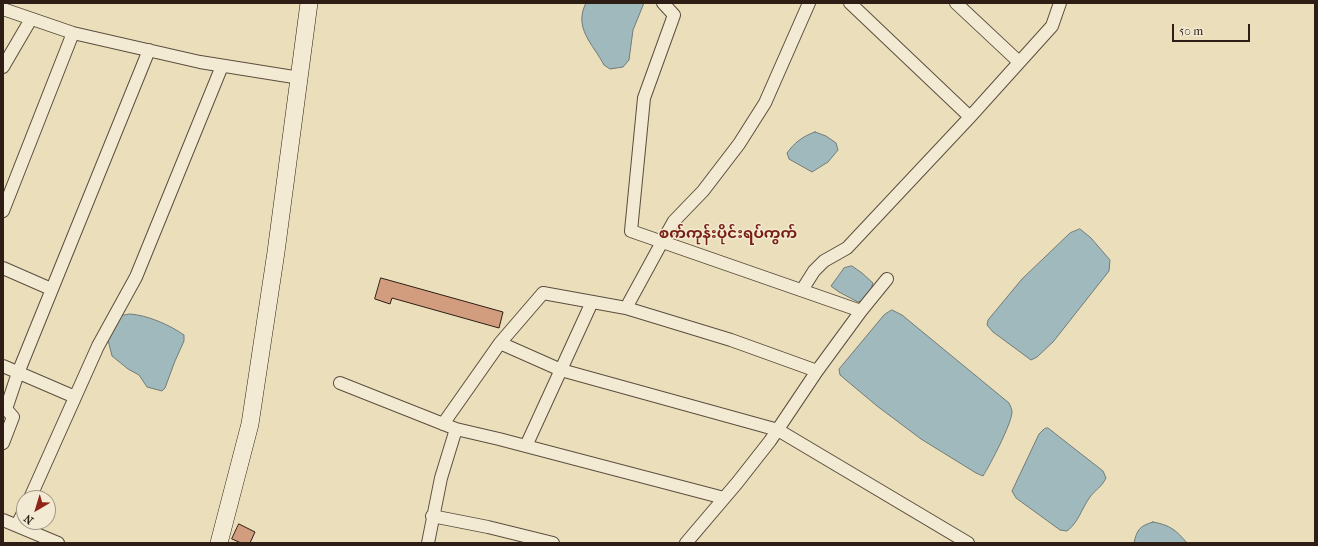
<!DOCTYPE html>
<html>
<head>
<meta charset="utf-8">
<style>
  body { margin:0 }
  #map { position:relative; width:1318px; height:546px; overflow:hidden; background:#ebdfbb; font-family:"IM FELL French Canon",serif }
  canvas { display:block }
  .frame { position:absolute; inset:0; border:4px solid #2d1d14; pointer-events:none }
  .north { position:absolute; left:16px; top:490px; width:40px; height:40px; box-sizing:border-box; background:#f2ead3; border:1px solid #a39887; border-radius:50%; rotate:218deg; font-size:11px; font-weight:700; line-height:16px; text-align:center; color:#2d1d14 }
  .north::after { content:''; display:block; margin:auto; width:14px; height:18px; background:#8f2418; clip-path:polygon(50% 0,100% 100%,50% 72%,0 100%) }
  .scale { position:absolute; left:1172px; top:24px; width:78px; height:18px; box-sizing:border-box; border:2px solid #2d1d14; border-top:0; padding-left:5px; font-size:12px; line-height:14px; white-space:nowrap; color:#2d1d14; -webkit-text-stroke:3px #f2ead3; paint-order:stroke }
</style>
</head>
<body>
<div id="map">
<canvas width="1318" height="546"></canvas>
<div class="frame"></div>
<div class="north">N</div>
<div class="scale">50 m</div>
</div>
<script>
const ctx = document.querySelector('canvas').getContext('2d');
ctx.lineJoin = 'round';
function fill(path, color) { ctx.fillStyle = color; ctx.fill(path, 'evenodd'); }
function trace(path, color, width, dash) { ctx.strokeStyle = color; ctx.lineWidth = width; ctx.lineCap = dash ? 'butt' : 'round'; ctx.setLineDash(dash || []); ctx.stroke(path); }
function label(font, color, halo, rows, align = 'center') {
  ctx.font = font + ' "IM FELL French Canon","Noto Sans Myanmar",serif'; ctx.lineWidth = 3; ctx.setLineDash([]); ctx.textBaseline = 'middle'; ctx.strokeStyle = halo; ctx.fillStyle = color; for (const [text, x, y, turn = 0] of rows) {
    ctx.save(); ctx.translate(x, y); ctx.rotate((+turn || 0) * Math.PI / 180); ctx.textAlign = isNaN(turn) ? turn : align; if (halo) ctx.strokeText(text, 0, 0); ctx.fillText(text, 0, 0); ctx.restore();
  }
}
const water = new Path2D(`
  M586 3H644L633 30 629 60 623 67 610 69 604 65C593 44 573 28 586 3Z
  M815 132 826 136 836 143 838 150 828 162 812 172 789 159 787 153C794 143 803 136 815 132Z
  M1080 229 1091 238 1110 260 1109 271 1053 342 1037 357 1031 360 993 332 987 325 988 320 1022 279 1070 233Z
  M852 266 862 273 873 283 870 292 864 300 858 302 839 292 831 286 844 268Z
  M892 310 902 315 1009 403C1010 405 1012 409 1012 412 1012 423 990 465 983 476L976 473 921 439 877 406 840 375 839 369 884 315Z
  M130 314C147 315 170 325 184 335V341L175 361 165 388 162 391 147 387 139 375 128 369 112 356 107 336 120 316Z
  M1048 428 1103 471 1106 478C1101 488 1096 489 1090 497 1082 508 1078 523 1067 531L1060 530 1016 498 1012 491 1039 434 1044 429Z
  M1153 522C1170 525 1176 530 1187 543H1134C1137 529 1140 526 1153 522Z`);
const building = new Path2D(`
  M381 278 503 312 499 328 392 298 390 304 375 299Z
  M239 524 255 532 250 543H241L232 539Z`);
const street = new Path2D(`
  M663 3 674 15 644 98 631 231 861 311
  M850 3 970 117
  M956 3 1019 62
  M3 9 73 33 200 62 300 78
  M3 67 31 19
  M3 211 73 33
  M3 268 51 289
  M802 290 814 271 824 261 847 248 970 117 1052 26 1060 3
  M626 308 662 242 674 221 703 191 739 144 765 103 809 3
  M500 343 561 370 778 430 968 543
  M3 366 75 397
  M340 383 456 429 499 439 724 498
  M443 424 500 343 543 293 626 308 731 340 817 371
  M3 443 13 417 6 409 18 373 149 50
  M526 446 592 302
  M30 498 98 346 136 277 222 66
  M432 516 488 527 553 543
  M3 520 58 543
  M17 525 24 511
  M428 543 441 478 456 429
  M686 543 737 483 770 441 817 371 861 311 887 279`);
const secondary = new Path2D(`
  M219 543 250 424 276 252 309 3`);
const quarterNames = [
  ["စက်ကုန်းပိုင်းရပ်ကွက်",728,234]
];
fill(water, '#9fb9bc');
trace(water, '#717b79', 1);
fill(building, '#d29d7e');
trace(building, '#2d1d14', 1);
trace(street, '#5c4e3e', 14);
trace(secondary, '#2d1d14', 18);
trace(street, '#f2ead3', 12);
trace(secondary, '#f2ead3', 17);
label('bold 15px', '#7a1f14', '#f2ead3', quarterNames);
</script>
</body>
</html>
